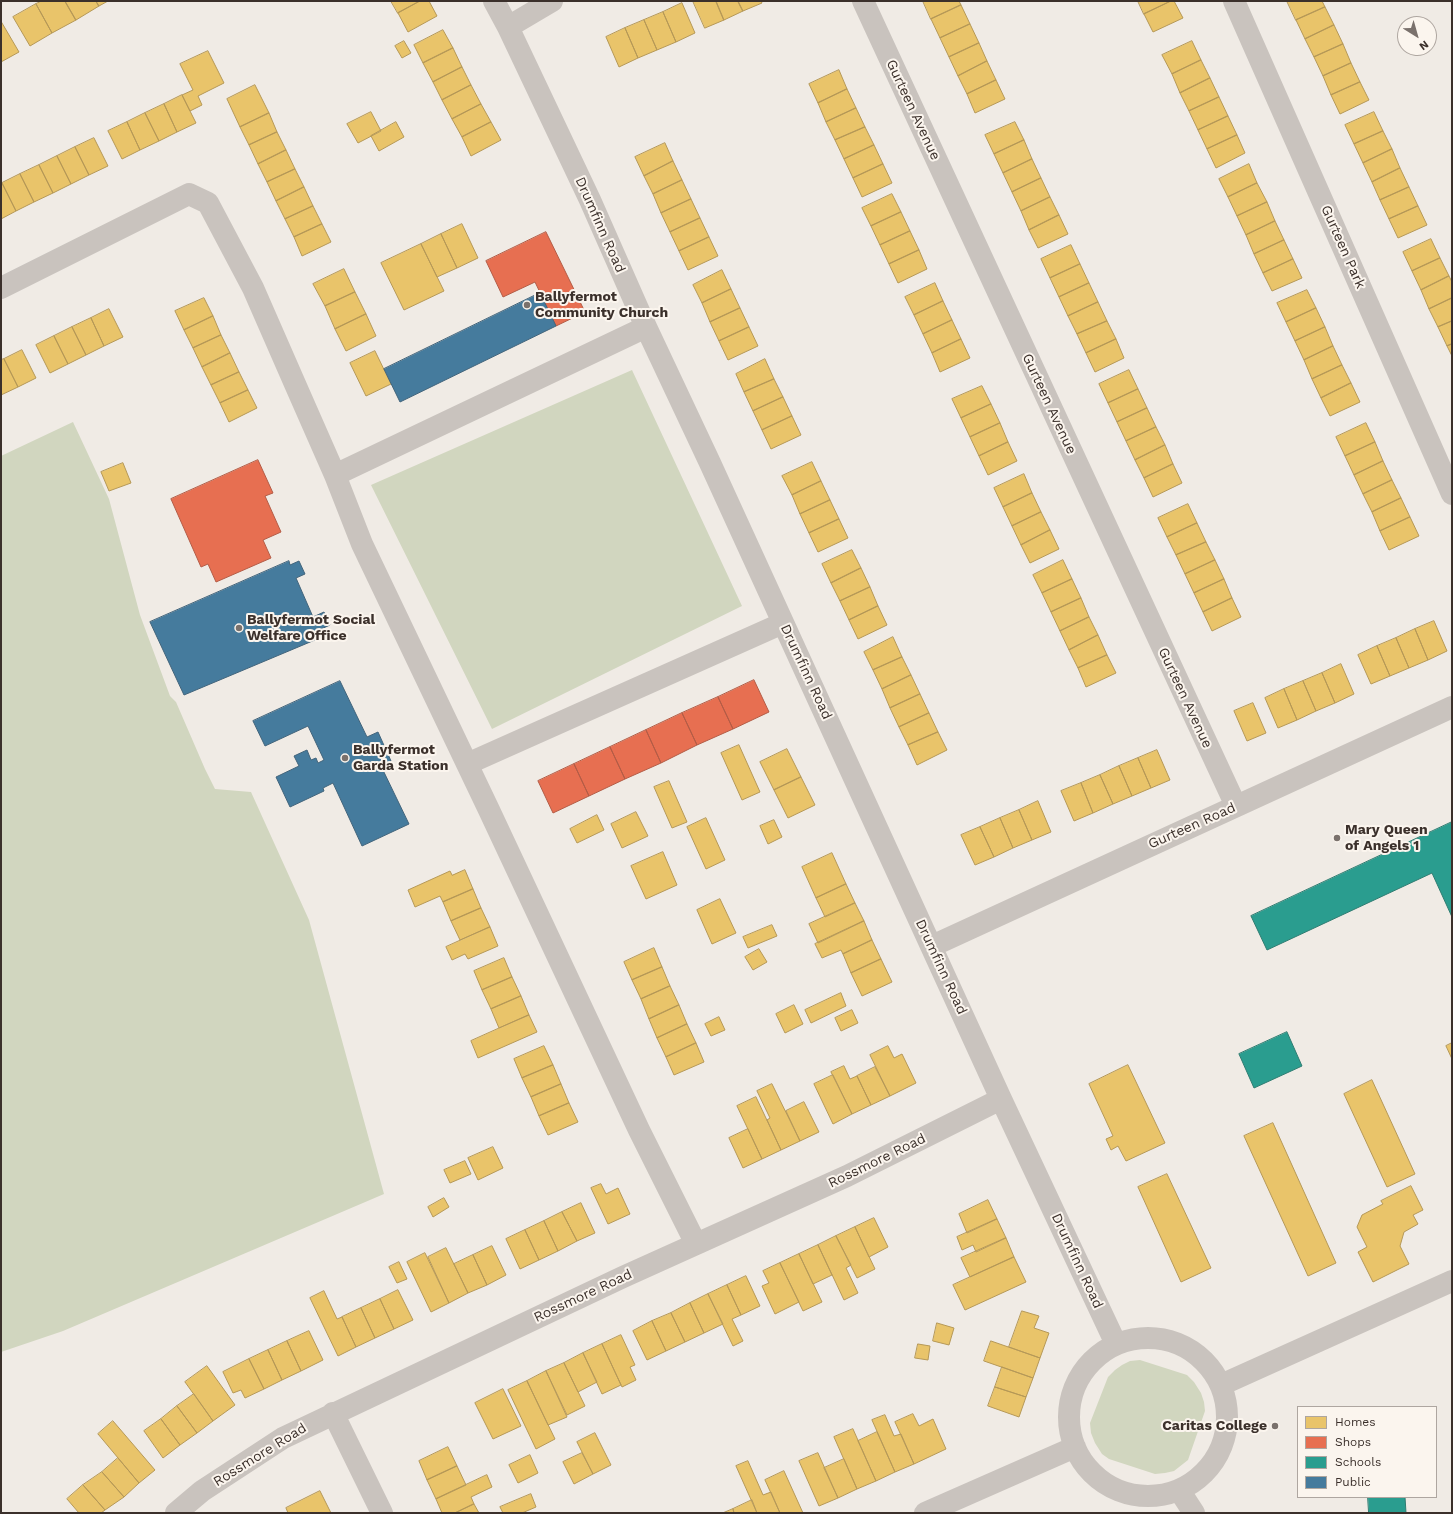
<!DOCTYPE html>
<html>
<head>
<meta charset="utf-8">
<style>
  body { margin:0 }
  #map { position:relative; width:1453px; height:1514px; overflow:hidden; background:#f0ebe5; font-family:"Work Sans",sans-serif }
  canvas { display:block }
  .frame { position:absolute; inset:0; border:2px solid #3b302b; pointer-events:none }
  .legend { position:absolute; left:1297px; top:1406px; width:140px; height:92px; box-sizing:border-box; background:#fbf5ee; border:1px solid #aea6a0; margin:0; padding:5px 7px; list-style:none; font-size:12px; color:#3b302b }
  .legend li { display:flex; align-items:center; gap:8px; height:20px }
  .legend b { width:20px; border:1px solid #aea6a0 }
  .north { position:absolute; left:1397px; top:16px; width:40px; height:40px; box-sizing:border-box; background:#fbf5ee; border:1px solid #aea6a0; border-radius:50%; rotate:143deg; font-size:11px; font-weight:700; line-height:16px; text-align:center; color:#3b302b }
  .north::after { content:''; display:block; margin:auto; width:14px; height:18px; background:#7a716c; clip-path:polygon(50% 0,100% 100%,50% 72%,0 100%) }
</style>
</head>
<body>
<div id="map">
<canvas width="1453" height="1514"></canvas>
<div class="frame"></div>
<ul class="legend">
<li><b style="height:11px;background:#e9c46a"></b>Homes</li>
<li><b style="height:11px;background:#e76f51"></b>Shops</li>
<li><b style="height:11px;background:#2a9d8f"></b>Schools</li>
<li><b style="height:11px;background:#457b9d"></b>Public</li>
</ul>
<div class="north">N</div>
</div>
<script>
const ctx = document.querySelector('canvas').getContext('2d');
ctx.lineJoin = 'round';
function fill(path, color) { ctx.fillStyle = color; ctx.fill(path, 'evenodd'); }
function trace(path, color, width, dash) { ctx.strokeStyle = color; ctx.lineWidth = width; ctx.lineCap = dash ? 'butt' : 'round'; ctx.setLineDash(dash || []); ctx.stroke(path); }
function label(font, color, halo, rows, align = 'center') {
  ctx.font = font + ' "Work Sans",sans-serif'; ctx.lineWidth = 4; ctx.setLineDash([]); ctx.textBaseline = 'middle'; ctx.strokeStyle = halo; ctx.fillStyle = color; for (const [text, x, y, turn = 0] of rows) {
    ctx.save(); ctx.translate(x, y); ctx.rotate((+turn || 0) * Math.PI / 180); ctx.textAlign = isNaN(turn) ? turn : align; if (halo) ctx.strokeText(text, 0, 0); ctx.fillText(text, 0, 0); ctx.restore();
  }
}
const green = new Path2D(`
  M632 370 742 606 492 729 371 485Z
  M73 422 109 499 140 615 170 696 176 702 205 769 215 789 251 792 309 920 384 1194 63 1331 1 1352V456Z
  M1140 1360 1187 1375 1194 1382 1201 1393 1204 1402 1205 1411 1188 1460 1174 1471 1165 1473 1155 1474 1109 1459 1102 1454 1095 1443 1091 1433 1090 1423 1108 1377 1115 1370 1122 1365 1130 1361Z`);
const homes = new Path2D(`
  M42 1H65L76 20 52 33 36 4Z
  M65 1H96L99 6 76 20Z
  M96 1H108L99 6Z
  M391 1H420L398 13Z
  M420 1H429L437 16 408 32 398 13Z
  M693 1H716L724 20 705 28Z
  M716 1H738L743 11 724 20Z
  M738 1H761L762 3 743 11Z
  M923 1H959L961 5 931 19Z
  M1138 1H1171L1144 14Z
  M1171 1H1174L1183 18 1153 32 1144 14Z
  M1287 1H1322L1325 7 1296 20Z
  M682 3 695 33 676 42 663 12Z
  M36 4 52 33 30 46 13 17Z
  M961 5 970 24 940 38 931 19Z
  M1325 7 1334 25 1305 39 1296 20Z
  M663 12 676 42 657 50 644 20Z
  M644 20 657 50 638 58 625 28Z
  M2 23 19 52 1 62V24Z
  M970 24 979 43 949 57 940 38Z
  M1334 25 1343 44 1314 57 1305 39Z
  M625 28 638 58 619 67 606 37Z
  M443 30 453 48 423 63 414 45Z
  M404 41 411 53 402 58 395 46Z
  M1192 41 1201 60 1172 74 1162 55Z
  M979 43 987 61 958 76 949 57Z
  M1343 44 1351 63 1323 76 1314 57Z
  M453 48 462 67 433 82 423 63Z
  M208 51 224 83 198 96 202 105 190 111 182 95 193 90 180 64Z
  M1201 60 1210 78 1180 93 1172 74Z
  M987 61 996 80 967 94 958 76Z
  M1351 63 1360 82 1331 95 1323 76Z
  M462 67 471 85 442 100 433 82Z
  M839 70 847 89 818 103 809 84Z
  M1210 78 1219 97 1189 111 1180 93Z
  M996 80 1005 99 975 113 967 94Z
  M1360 82 1369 100 1340 114 1331 95Z
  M255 85 269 113 240 127 227 99Z
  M471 85 481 104 452 119 442 100Z
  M847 89 856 108 826 122 818 103Z
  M182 95 196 123 177 132 164 104Z
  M1219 97 1228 116 1198 130 1189 111Z
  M164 104 177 132 159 141 145 113Z
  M481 104 491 122 462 137 452 119Z
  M856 108 865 127 835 140 826 122Z
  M371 112 381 131 358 143 347 124Z
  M1374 112 1383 131 1354 144 1345 125Z
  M145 113 159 141 140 150 127 122Z
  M269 113 277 132 249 145 240 127Z
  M1228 116 1237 135 1207 149 1198 130Z
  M127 122 140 150 122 159 108 131Z
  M396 122 404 137 379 151 371 136Z
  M491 122 501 140 471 156 462 137Z
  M1015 122 1024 140 994 154 985 135Z
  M865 127 874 145 844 159 835 140Z
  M1383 131 1392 149 1363 163 1354 144Z
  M277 132 286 150 258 164 249 145Z
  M1237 135 1245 153 1216 168 1207 149Z
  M94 138 108 166 89 175 75 147Z
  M1024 140 1032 159 1003 173 994 154Z
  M665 143 673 161 644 176 635 157Z
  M874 145 883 164 853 178 844 159Z
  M75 147 89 175 71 184 57 156Z
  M1392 149 1400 168 1372 182 1363 163Z
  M286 150 295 169 267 182 258 164Z
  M57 156 71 184 53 193 39 165Z
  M1032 159 1041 178 1012 192 1003 173Z
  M673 161 682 180 653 194 644 176Z
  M883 164 892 183 862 197 853 178Z
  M1249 164 1257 183 1228 197 1219 179Z
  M39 165 53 193 34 202 20 174Z
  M1400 168 1409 187 1380 200 1372 182Z
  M295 169 304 187 276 201 267 182Z
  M20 174 34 202 16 211 2 183Z
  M1041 178 1050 197 1021 211 1012 192Z
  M682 180 691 199 661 213 653 194Z
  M2 183 16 211 1 219V184Z
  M1257 183 1267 202 1237 216 1228 197Z
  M304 187 313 206 285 219 276 201Z
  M1409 187 1418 206 1389 219 1380 200Z
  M892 194 901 212 871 226 862 208Z
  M1050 197 1059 215 1029 230 1021 211Z
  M691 199 700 218 670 232 661 213Z
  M1267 202 1275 221 1246 235 1237 216Z
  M313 206 322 224 294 237 285 219Z
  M1418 206 1427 225 1398 238 1389 219Z
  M901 212 910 231 880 245 871 226Z
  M1059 215 1068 234 1038 248 1029 230Z
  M700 218 709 237 679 251 670 232Z
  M1275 221 1284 240 1254 254 1246 235Z
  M322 224 331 242 302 256 294 237Z
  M462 224 478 258 457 268 441 234Z
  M910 231 919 250 889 264 880 245Z
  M441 234 457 268 437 277 421 244Z
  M709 237 718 256 688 270 679 251Z
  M1431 239 1440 258 1412 271 1403 252Z
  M1284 240 1293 259 1263 273 1254 254Z
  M421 244 444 291 404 310 381 263Z
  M1071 245 1080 264 1050 278 1041 259Z
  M919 250 927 269 898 283 889 264Z
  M1440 258 1449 276 1421 290 1412 271Z
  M1293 259 1302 278 1272 291 1263 273Z
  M1080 264 1089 283 1059 297 1050 278Z
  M344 269 355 292 325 306 313 284Z
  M722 270 731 289 702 303 693 285Z
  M1449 276 1452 282V298L1429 309 1421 290Z
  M935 283 943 301 914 315 905 297Z
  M1089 283 1098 302 1068 316 1059 297Z
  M731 289 740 308 710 322 702 303Z
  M1307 290 1316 308 1286 322 1277 303Z
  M355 292 366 314 335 329 325 306Z
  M204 298 213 316 184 330 175 311Z
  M1452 298V321L1438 327 1429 309Z
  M943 301 952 320 923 334 914 315Z
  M1098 302 1107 321 1077 334 1068 316Z
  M740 308 749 327 719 341 710 322Z
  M1316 308 1325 327 1295 341 1286 322Z
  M109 309 123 337 104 346 91 318Z
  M366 314 376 336 346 351 335 329Z
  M213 316 221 335 193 348 184 330Z
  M91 318 104 346 86 355 72 327Z
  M952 320 961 339 932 353 923 334Z
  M1107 321 1116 339 1086 353 1077 334Z
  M1452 321V344L1447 346 1438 327Z
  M72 327 86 355 68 364 54 336Z
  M749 327 758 346 728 360 719 341Z
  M1325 327 1333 346 1304 360 1295 341Z
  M221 335 230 353 202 367 193 348Z
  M54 336 68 364 50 373 36 345Z
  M961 339 970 358 940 372 932 353Z
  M1116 339 1124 358 1095 372 1086 353Z
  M1452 344V356L1447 346Z
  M1333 346 1342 365 1312 379 1304 360Z
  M22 350 36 378 18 387 4 359Z
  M375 351 391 384 366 396 350 363Z
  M230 353 239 372 211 385 202 367Z
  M4 359 18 387 1 395V360Z
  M765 359 774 379 744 392 736 374Z
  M1342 365 1351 383 1321 398 1312 379Z
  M1129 370 1138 389 1108 403 1099 384Z
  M239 372 248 390 220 403 211 385Z
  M774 379 783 397 753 411 744 392Z
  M1351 383 1360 402 1330 416 1321 398Z
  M982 386 991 404 961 418 952 399Z
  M1138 389 1147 408 1117 422 1108 403Z
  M248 390 257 408 229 422 220 403Z
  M783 397 792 416 762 430 753 411Z
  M991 404 1000 423 970 437 961 418Z
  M1147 408 1156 427 1126 441 1117 422Z
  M792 416 801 435 771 449 762 430Z
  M1000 423 1008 442 979 456 970 437Z
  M1366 423 1375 442 1345 456 1336 437Z
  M1156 427 1165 445 1135 460 1126 441Z
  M1008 442 1017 461 988 475 979 456Z
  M1375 442 1383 461 1354 475 1345 456Z
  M1165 445 1173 464 1144 478 1135 460Z
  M1383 461 1392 480 1363 494 1354 475Z
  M812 462 821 481 792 495 782 476Z
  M123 463 131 483 109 491 101 472Z
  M1173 464 1182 483 1153 497 1144 478Z
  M1024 474 1032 493 1003 507 994 488Z
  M1392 480 1401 498 1372 512 1363 494Z
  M821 481 830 500 800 514 792 495Z
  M1032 493 1041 512 1012 526 1003 507Z
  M1401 498 1410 517 1380 531 1372 512Z
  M830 500 839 519 809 533 800 514Z
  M1188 504 1197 523 1167 537 1158 518Z
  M1041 512 1050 530 1021 545 1012 526Z
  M1410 517 1419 536 1389 550 1380 531Z
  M839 519 848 538 818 552 809 533Z
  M1197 523 1206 542 1176 555 1167 537Z
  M1050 530 1059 549 1030 563 1021 545Z
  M1206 542 1215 560 1185 574 1176 555Z
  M852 550 861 568 831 583 822 564Z
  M1063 560 1072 579 1042 593 1033 575Z
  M1215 560 1224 579 1194 593 1185 574Z
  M861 568 870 587 840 601 831 583Z
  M1072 579 1081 598 1051 612 1042 593Z
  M1224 579 1232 598 1203 612 1194 593Z
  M870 587 878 606 849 620 840 601Z
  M1081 598 1089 617 1060 631 1051 612Z
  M1232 598 1241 617 1212 631 1203 612Z
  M878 606 887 625 858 639 849 620Z
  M1089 617 1098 635 1069 650 1060 631Z
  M1434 621 1447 651 1428 660 1415 629Z
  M1415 629 1428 660 1409 668 1396 638Z
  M1098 635 1107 655 1078 668 1069 650Z
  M893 637 902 657 873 670 864 652Z
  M1396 638 1409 668 1390 676 1377 646Z
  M1377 646 1390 676 1371 684 1358 655Z
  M1107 655 1116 673 1086 687 1078 668Z
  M902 657 911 675 882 689 873 670Z
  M1341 664 1354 694 1335 703 1322 673Z
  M1322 673 1335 703 1316 711 1303 681Z
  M911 675 920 694 890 708 882 689Z
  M1303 681 1316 711 1297 720 1284 689Z
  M1284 689 1297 720 1278 728 1265 698Z
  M920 694 929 713 899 727 890 708Z
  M1253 703 1266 733 1247 741 1234 711Z
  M929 713 938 732 908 745 899 727Z
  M938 732 947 750 917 765 908 745Z
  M739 745 760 792 742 800 721 753Z
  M787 749 801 777 774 790 760 762Z
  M1157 750 1170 780 1151 788 1138 758Z
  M1138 758 1151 788 1132 796 1119 766Z
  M1119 766 1132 796 1113 804 1100 775Z
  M1100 775 1113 804 1093 813 1081 783Z
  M801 777 815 805 788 818 774 790Z
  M669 781 687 822 672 828 654 787Z
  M1081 783 1093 813 1074 821 1061 791Z
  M1038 801 1051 832 1032 840 1019 810Z
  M1019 810 1032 840 1013 848 1000 818Z
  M636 812 648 836 622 848 611 824Z
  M597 815 604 830 577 843 570 829Z
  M706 818 725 860 706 869 687 827Z
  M1000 818 1013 848 994 857 980 827Z
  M774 820 782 837 768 844 760 826Z
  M980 827 994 857 975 865 961 835Z
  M663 852 677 885 646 899 631 866Z
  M832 853 846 884 816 898 802 867Z
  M465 870 473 889 443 902 440 896 415 907 408 890 450 871 452 875Z
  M846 884 855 903 825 917 816 898Z
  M473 889 481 908 451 921 443 902Z
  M720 899 736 933 712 944 697 910Z
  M855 903 864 921 818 943 809 924Z
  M481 908 490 927 460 940 451 921Z
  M864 921 872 940 843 954 841 950 822 958 815 944Z
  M772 925 777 936 748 948 743 937Z
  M490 927 498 946 468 959 465 954 452 960 446 947Z
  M872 940 881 959 851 973 843 954Z
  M654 948 662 967 632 980 624 962Z
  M759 949 767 962 753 970 745 957Z
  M504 958 512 977 482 990 474 971Z
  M881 959 892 982 862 996 851 973Z
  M662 967 670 986 641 999 632 980Z
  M512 977 521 996 491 1009 482 990Z
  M670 986 679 1005 649 1019 641 999Z
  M841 993 846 1006 811 1023 805 1010Z
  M521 996 529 1015 499 1028 491 1009Z
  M679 1005 687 1024 657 1038 649 1019Z
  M794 1005 803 1024 785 1033 776 1014Z
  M852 1010 858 1023 841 1031 835 1018Z
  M529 1015 537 1032 478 1058 471 1041Z
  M719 1017 725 1030 711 1036 705 1024Z
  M687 1024 696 1043 666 1057 657 1038Z
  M696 1043 704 1062 674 1075 666 1057Z
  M1452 1043V1059L1446 1046Z
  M544 1046 553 1065 522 1078 514 1059Z
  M888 1046 894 1058 902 1054 916 1083 890 1096 870 1055Z
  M553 1065 561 1084 531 1097 522 1078Z
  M1128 1065 1165 1143 1126 1161 1118 1146 1111 1150 1106 1139 1113 1136 1089 1084Z
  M844 1066 850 1079 857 1076 871 1105 852 1114 831 1072Z
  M875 1067 890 1096 871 1105 857 1076Z
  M833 1075 852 1114 833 1124 814 1084Z
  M1372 1080 1415 1174 1387 1187 1344 1094Z
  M561 1084 569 1103 539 1116 531 1097Z
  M772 1084 800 1141 781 1150 767 1120 770 1118 757 1091Z
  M756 1097 781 1150 762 1159 737 1106Z
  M804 1102 819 1132 800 1141 786 1111Z
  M569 1103 578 1122 548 1135 539 1116Z
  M1273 1123 1336 1263 1308 1276 1244 1136Z
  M748 1129 762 1159 743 1168 729 1138Z
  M493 1147 503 1168 478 1180 468 1158Z
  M465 1161 471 1174 450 1183 444 1170Z
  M1167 1174 1211 1268 1181 1282 1138 1187Z
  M601 1184 606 1194 618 1188 630 1214 608 1224 591 1188Z
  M1411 1186 1423 1210 1413 1215 1418 1224 1404 1232 1400 1246 1409 1264 1373 1282 1358 1252 1367 1247 1357 1227 1362 1215 1383 1204 1381 1201Z
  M444 1198 449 1207 433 1217 428 1207Z
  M988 1200 997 1219 967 1233 959 1214Z
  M581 1203 595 1233 577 1241 562 1212Z
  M562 1212 577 1241 558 1251 544 1221Z
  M874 1218 888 1247 869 1257 855 1227Z
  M997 1219 1006 1238 976 1252 973 1245 962 1250 957 1237Z
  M544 1221 558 1251 539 1260 525 1230Z
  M855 1227 875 1269 857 1278 836 1236Z
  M525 1230 539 1260 520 1269 506 1239Z
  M836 1236 851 1265 846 1268 858 1293 844 1300 818 1245Z
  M1006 1238 1014 1257 970 1277 961 1258Z
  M818 1245 832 1275 813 1284 799 1254Z
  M492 1246 506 1275 487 1285 473 1255Z
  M446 1248 468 1293 449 1303 428 1257Z
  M425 1253 449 1303 431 1312 407 1262Z
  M799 1254 822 1302 803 1311 780 1263Z
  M473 1255 487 1285 468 1293 454 1264Z
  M1014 1257 1026 1282 965 1310 953 1285Z
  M399 1262 407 1279 397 1283 389 1267Z
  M780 1263 799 1302 775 1314 762 1286 769 1283 763 1271Z
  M746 1276 760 1306 741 1315 727 1285Z
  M727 1285 741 1315 732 1319 743 1341 733 1346 708 1294Z
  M398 1290 413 1320 394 1329 380 1299Z
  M324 1291 337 1319 342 1317 356 1347 338 1356 310 1298Z
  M708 1294 723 1324 704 1333 690 1303Z
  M380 1299 394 1329 375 1338 361 1308Z
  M690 1303 704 1333 685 1342 671 1313Z
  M361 1308 375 1338 356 1347 342 1317Z
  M1022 1311 1039 1316 1034 1328 1049 1333 1040 1358 1009 1347Z
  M671 1313 685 1342 666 1351 652 1321Z
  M652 1321 666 1351 647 1360 633 1331Z
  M937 1323 954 1328 949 1345 933 1341Z
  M309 1331 323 1360 301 1371 287 1341Z
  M621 1335 635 1365 630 1367 636 1380 622 1387 602 1344Z
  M287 1341 301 1371 282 1380 268 1350Z
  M991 1341 1040 1358 1033 1378 984 1361Z
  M602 1344 621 1385 602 1394 583 1353Z
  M918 1344 930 1346 928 1360 915 1358Z
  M268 1350 282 1380 264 1389 249 1359Z
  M583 1353 597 1382 578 1392 564 1363Z
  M249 1359 264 1389 245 1398 241 1390 233 1393 223 1372Z
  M564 1363 585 1406 567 1415 546 1371Z
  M207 1366 235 1405 213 1421 185 1382Z
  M1002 1367 1033 1378 1026 1397 995 1387Z
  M546 1371 567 1417 548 1425 527 1381Z
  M527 1381 555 1439 536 1449 508 1390Z
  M995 1387 1026 1397 1019 1417 988 1406Z
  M503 1389 521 1426 493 1439 475 1403Z
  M194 1394 213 1421 197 1433 177 1406Z
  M177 1406 197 1433 180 1445 161 1419Z
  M913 1414 919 1426 933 1419 946 1449 914 1464 895 1422Z
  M885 1415 894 1436 901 1434 914 1464 895 1472 872 1420Z
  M161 1419 180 1445 163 1458 144 1431Z
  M113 1421 155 1470 139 1483 98 1434Z
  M853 1429 876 1481 857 1489 834 1437Z
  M877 1432 895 1472 876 1481 858 1441Z
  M595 1433 611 1465 593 1474 577 1442Z
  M448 1447 457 1466 427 1480 419 1461Z
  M582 1453 593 1474 574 1484 563 1462Z
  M818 1453 838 1498 819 1506 799 1461Z
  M530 1455 538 1473 518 1483 509 1465Z
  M118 1458 139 1483 124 1497 102 1472Z
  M844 1459 857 1489 838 1498 824 1468Z
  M748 1461 763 1495 771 1492 780 1513H757L736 1466Z
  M457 1466 466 1485 436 1499 427 1480Z
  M784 1471 803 1513H780L765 1480Z
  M102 1472 124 1497 105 1510 83 1485Z
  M487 1475 492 1487 471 1497 474 1504 455 1513H442L436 1499Z
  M83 1485 105 1510 101 1513H79L67 1499Z
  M320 1491 331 1513H288L286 1508Z
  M531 1494 536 1507 522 1513H503L500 1507Z
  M752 1500 757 1513H734L733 1509Z
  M474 1504 479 1513H455Z
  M733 1509 734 1513H723Z`);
const shops = new Path2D(`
  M546 232 585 312 556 326 535 282 503 297 486 261Z
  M258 460 273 493 265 496 281 532 263 540 271 558 216 582 208 564 201 567 171 499Z
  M754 680 769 712 733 729 718 697Z
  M718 697 733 729 697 745 682 713Z
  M682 713 697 745 661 763 646 730Z
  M646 730 661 763 625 779 610 747Z
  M610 747 625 779 589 796 574 764Z
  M574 764 589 796 553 813 538 781Z`);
const schools = new Path2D(`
  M1452 822V917L1432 873 1267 950 1251 916Z
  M1287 1032 1302 1066 1254 1088 1239 1054Z
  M1368 1497H1405L1406 1513H1369Z`);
const public = new Path2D(`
  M540 293 556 326 400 402 384 369Z
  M289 561 290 565 299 561 305 574 296 578 313 617 324 612 330 625 319 630 322 637 184 695 150 622Z
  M340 681 367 737 378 732 391 761 381 766 409 824 362 846 333 783 323 788 324 791 290 807 276 777 299 766 294 756 307 750 311 760 316 758 318 763 324 760 308 726 265 746 253 721Z`);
const minor = new Path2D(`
  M494 1 508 27 590 200 646 327 710 463 1001 1099 1116 1344
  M863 1 1236 806
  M1234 1 1452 494
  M508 27 552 1
  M1 288 189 194 208 203 253 288 295 384 335 475
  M646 327 335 475 362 544 489 810 639 1130 696 1244
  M467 764 783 623
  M932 946 1452 707
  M1069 1417a79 79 0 1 1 158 0a79 79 0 1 1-158 0Z
  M1221 1385 1452 1281
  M333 1413 382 1513
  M1179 1490 1194 1513
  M176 1513 202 1491 283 1438 623 1277 847 1176 1001 1099
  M925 1513 1075 1447`);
const markers = [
  [527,305,4,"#7a716c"],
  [239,628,4,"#7a716c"],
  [345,758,4,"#7a716c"],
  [1337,838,4,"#7a716c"],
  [1275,1426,4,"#7a716c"]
];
const streetNames = [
  ["Gurteen Avenue",913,110,65],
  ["Drumfinn Road",600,225,66],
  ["Gurteen Park",1343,247,66],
  ["Gurteen Avenue",1049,404,65],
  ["Drumfinn Road",806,672,65],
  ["Gurteen Avenue",1185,698,65],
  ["Gurteen Road",1192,826,-24],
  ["Drumfinn Road",941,967,65],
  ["Rossmore Road",877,1161,-26],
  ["Drumfinn Road",1077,1261,65],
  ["Rossmore Road",583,1296,-25],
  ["Rossmore Road",260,1455,-32]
];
const poiNames = [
  ["Ballyfermot",535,297],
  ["Community Church",535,313],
  ["Ballyfermot Social",247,620],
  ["Welfare Office",247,636],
  ["Ballyfermot",353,750],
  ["Garda Station",353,766],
  ["Mary Queen",1345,830],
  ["of Angels 1",1345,846],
  ["Caritas College",1267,1426,"right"]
];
fill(green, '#d1d6bf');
fill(homes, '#e9c46a');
trace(homes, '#b59857', 1);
fill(shops, '#e76f51');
trace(shops, '#b35c46', 1);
fill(schools, '#2a9d8f');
trace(schools, '#2f7c71', 1);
fill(public, '#457b9d');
trace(public, '#42647b', 1);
trace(minor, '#c9c3be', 22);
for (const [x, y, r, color] of markers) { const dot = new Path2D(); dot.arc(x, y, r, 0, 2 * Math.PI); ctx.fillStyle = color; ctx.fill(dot); trace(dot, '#fbf5ee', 1.5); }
label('14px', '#3b302b', '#fbf5ee', streetNames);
label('bold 14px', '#3b302b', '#fbf5ee', poiNames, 'left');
</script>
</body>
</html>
